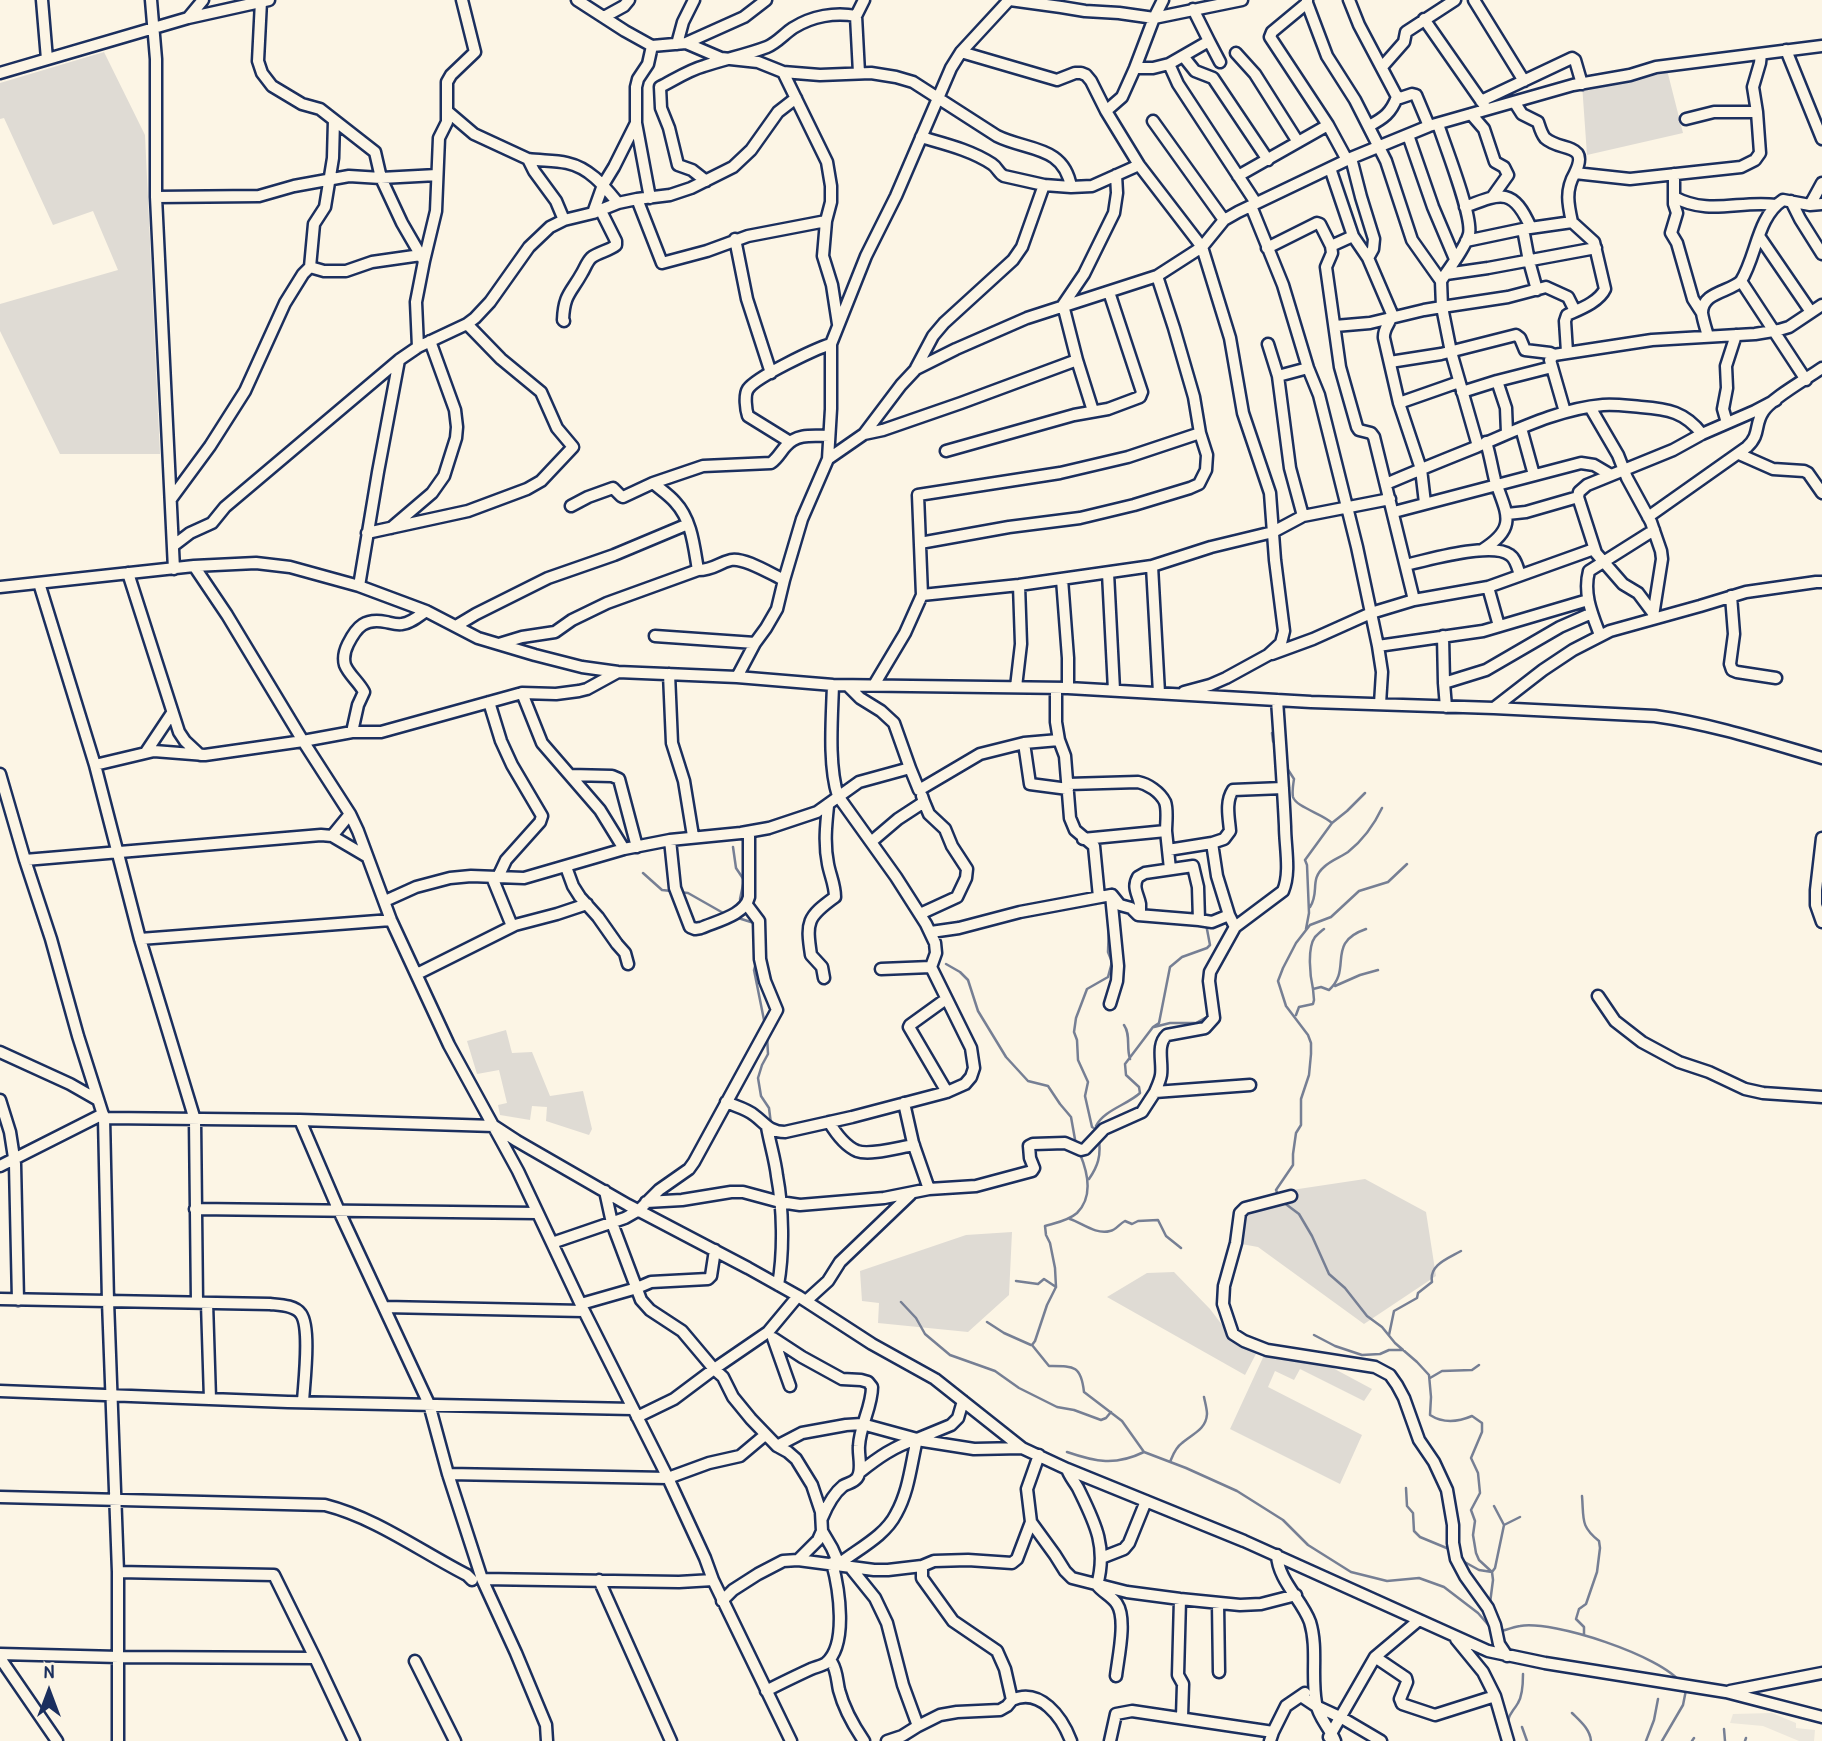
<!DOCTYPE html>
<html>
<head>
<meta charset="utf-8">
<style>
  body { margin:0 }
  #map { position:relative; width:1822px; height:1741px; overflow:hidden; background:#fcf5e5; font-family:"Patrick Hand",sans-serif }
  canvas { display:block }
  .north { position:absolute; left:14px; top:1657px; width:70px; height:70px; -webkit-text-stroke:5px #fcf5e5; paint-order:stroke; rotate:0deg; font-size:19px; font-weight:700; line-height:28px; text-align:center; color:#1b2f5e }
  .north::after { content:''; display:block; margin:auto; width:24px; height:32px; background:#1b2f5e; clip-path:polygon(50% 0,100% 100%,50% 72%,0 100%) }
</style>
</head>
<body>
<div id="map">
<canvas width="1822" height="1741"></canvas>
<div class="north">N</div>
</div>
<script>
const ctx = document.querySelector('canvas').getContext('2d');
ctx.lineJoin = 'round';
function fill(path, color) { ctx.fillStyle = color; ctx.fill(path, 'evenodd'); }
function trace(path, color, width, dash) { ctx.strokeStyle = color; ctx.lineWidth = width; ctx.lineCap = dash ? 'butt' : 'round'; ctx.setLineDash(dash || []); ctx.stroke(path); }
const built = new Path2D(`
  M1772 1713 1796 1723V1728L1815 1730 1814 1741H1799L1763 1726 1730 1723 1733 1714Z`);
const green = new Path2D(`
  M104 52 145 135 160 454H60L0 331V304L118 270 93 211 53 225 4 118 0 119V83Z
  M1666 66 1683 133 1587 155 1582 84Z
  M506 1030 512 1053 532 1052 550 1096 583 1091 592 1129 589 1135 546 1121 547 1107 532 1106 530 1120 500 1115 498 1105 507 1103 499 1070 477 1074 467 1041Z
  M1365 1179 1426 1212 1436 1276 1364 1324 1258 1247 1236 1243 1239 1208 1287 1198 1285 1191Z
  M1012 1232 1009 1295 968 1332 878 1323 879 1303 862 1301 860 1271 966 1235Z
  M1174 1272 1210 1309 1229 1334 1258 1350 1245 1375 1107 1297 1147 1273Z
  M1266 1351 1316 1359 1372 1389 1364 1401 1300 1369 1294 1380 1275 1371 1268 1387 1362 1435 1340 1484 1230 1429Z`);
const stream = new Path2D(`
  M1272 733 1273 741 1276 746
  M1285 765 1294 779C1293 785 1292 792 1293 797 1296 807 1323 814 1332 823L1305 860 1307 865 1309 913 1306 929
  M1332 823 1347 811 1365 793
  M733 847 736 868 744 880 740 899 741 903
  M643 873 662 890 671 891
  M678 892 688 893 725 914
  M1310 907C1320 892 1309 880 1324 867 1331 860 1341 857 1348 852 1363 840 1374 825 1382 808
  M735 917 754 923
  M756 963 754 970 765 1025
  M946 964 960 972 968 980 978 1011 1006 1057 1028 1081 1048 1086 1060 1104 1071 1117 1076 1145
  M1335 986 1360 975 1378 970
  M1313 989C1310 976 1307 948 1315 937 1318 934 1321 931 1324 929
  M1296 1015 1299 1007 1313 1004 1314 1000 1313 989 1321 987 1329 990C1353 969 1325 943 1366 929
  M1124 1025C1131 1035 1126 1047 1130 1059
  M1154 1027 1170 1023H1196L1205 1018
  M767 1035 768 1054 762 1065 758 1078 761 1096 769 1108 771 1124
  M1097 1130 1096 1126C1104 1110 1127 1105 1140 1093L1139 1087 1126 1075 1125 1064 1153 1027 1159 1023 1170 967 1182 957 1207 948 1210 945 1206 924
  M1097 1130 1092 1127 1085 1096 1088 1082 1078 1060 1077 1040 1074 1032 1076 1018 1087 989 1108 977 1112 962 1108 952 1109 922
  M1080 1154C1088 1173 1093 1197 1077 1213 1068 1221 1055 1223 1045 1226L1046 1235 1050 1243 1055 1268 1056 1287 1047 1305 1035 1341 1032 1345 1049 1366C1074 1366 1081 1365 1084 1392L1122 1421 1144 1452 1186 1468 1237 1491 1283 1520 1308 1545 1351 1572 1387 1581 1419 1578 1444 1587 1478 1613 1491 1628
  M1089 1179C1098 1166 1101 1156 1099 1140
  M1279 1197 1276 1190 1293 1165V1154L1296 1133 1301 1125V1099L1309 1075 1311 1054V1043L1308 1035 1286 1006 1278 981 1283 968 1296 943 1310 925 1331 917 1359 891 1388 882 1407 864
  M1283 1202 1299 1214 1312 1236 1329 1274 1345 1288 1367 1316 1382 1327 1395 1343 1417 1362 1429 1375 1431 1397 1430 1415C1444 1424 1458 1422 1472 1416L1482 1423V1432L1471 1458 1478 1473 1480 1493 1471 1510 1475 1521 1473 1535 1476 1553 1479 1560 1492 1572 1493 1580 1490 1603
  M1070 1219C1082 1223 1096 1235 1110 1231 1116 1230 1119 1224 1125 1221L1132 1224 1138 1221 1158 1220 1166 1236 1181 1248
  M1016 1281 1038 1284 1044 1279 1056 1287
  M901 1302 916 1318 925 1334 950 1355 995 1371 1019 1388 1057 1407 1074 1410 1101 1420 1106 1418 1111 1412
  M987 1322 1004 1333 1031 1345
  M1314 1335 1335 1346 1362 1355 1380 1354 1389 1350H1403
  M1389 1335 1394 1311 1417 1298 1418 1293 1432 1282C1429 1265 1447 1259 1461 1251
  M1430 1378 1442 1371 1472 1370 1479 1365
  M1067 1452C1096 1462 1115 1466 1144 1452
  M1170 1462C1173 1455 1175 1448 1182 1443 1192 1434 1206 1430 1207 1414 1207 1409 1205 1402 1204 1397
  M1406 1488 1407 1506 1413 1513 1414 1531 1420 1537 1449 1549
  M1582 1496C1584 1519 1580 1526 1599 1541L1600 1548 1597 1572 1586 1604 1579 1609 1576 1619 1584 1627V1635
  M1494 1506 1504 1525
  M1461 1560 1479 1570 1492 1572 1495 1568 1504 1525 1520 1517
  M1499 1632C1506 1630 1513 1627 1520 1626 1553 1620 1662 1656 1681 1683
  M1572 1713C1580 1721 1590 1729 1591 1741
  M1507 1723C1510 1711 1513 1712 1518 1703 1523 1695 1523 1683 1523 1674
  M1522 1727 1527 1741
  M1724 1729 1725 1741
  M1646 1741 1654 1720 1658 1699
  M1662 1741 1683 1705 1686 1690 1685 1688
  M1692 1741 1694 1738
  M1745 1741 1746 1738`);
const minor = new Path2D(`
  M42 0 47 59
  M151 0 156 59V197L174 569
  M577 0 625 31 652 46 686 43 744 17 766 0
  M1010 0 1061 7 1085 11 1119 13 1154 18 1242 0
  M1163 0 1154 18 1135 68 1122 97 1106 111 1139 165 1202 247 1230 338 1243 413 1270 493 1275 560 1284 631 1281 643 1268 655 1226 678 1210 685 1184 692
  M1307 0V3L1272 32 1270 37 1328 125 1347 160
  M1349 0 1359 25 1396 95 1400 98 1412 94 1416 95 1429 126
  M1474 0 1524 81
  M261 1 258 61 262 73 272 86 302 104 320 109 375 152 381 178 402 223 424 261
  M1307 3 1327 56 1355 100 1386 161 1412 240 1441 281 1442 307 1424 310 1370 323 1335 326
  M604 17 624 6 629 0
  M188 18 203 0
  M1424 19 1484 105
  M1209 41 1220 62
  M686 43 721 58 758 62 783 72 820 75 871 73 896 77 913 82 997 136C1027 151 1064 145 1071 187
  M677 44 683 22 694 0
  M1786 50 1822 139
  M961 52 1057 80 1075 73H1081L1086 75 1091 81 1106 111
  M1236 53 1255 74 1298 142
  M1183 56 1195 71 1213 78 1268 160
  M1169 64 1178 84 1256 203
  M1382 67 1404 42 1406 32 1455 0
  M1135 68H1153L1169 64 1209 41 1193 9
  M783 72 827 162 831 186V202L826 221 823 256 832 285 838 324
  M0 73 188 18 269 0
  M859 73 856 16 864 0
  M1481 101 1572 58 1575 60 1582 84
  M1515 103 1522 114 1538 122C1540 128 1541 133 1545 138 1560 152 1590 142 1575 173L1630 179 1741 167 1755 160 1760 153 1757 112 1753 87 1760 63 1761 54
  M447 111 474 134 528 159 534 171 556 201 564 220
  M1471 114 1484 129 1495 162 1504 167 1508 175 1493 196
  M1686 119 1714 112H1757
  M1153 121 1224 220
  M636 123 650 198
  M1438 124C1445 146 1473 216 1469 234 1465 249 1449 268 1441 281
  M1369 126C1384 118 1391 113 1397 97
  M1408 135 1433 207 1455 259
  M921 137C945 144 971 150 992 164 998 168 998 173 1004 176L1044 185
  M1351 158 1361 197 1374 239 1373 249 1368 258
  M528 159C541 161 554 160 567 163 590 168 604 186 618 203
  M1330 168 1353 236 1331 246 1332 253 1326 267 1340 367 1357 427 1359 430 1371 433 1374 437 1414 600
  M1674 174V204L1677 213 1671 233 1677 243 1693 299 1702 313
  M1238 176 1328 125
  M706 181 692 170 678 165 669 128 661 108 660 87C674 80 689 70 704 66 725 59 746 55 767 47 777 43 784 34 793 28 812 16 835 12 856 16
  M156 197 259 196 294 186 349 176 381 178 437 175
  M1674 197C1709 216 1740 200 1776 205
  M637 199 662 263 707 251 748 236 826 221
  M1791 201 1800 219 1822 254
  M1810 205 1822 183
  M1251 206 1283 285 1308 368 1319 395 1357 547 1378 646 1382 672 1380 704
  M1465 207C1501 193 1513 187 1531 228
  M593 213 603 185 614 167 636 123V87L638 79 648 64 652 46
  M1572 222C1568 204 1565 190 1575 173
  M1523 229 1529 261 1537 290
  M1353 236 1368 258 1392 314C1391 323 1383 328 1384 338L1399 403 1421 469 1425 503
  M1759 236 1811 312
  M735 239 747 299 771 373
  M1466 241 1523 229 1572 222 1594 242 1605 289C1599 302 1580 309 1567 315L1565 321 1567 352
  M1267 248 1317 223 1320 224 1331 246
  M310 267 324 271H346L372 262 421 255
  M1446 274 1488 268 1596 248
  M1741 281 1806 380
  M564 321 563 320C564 294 571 293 582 273 585 268 587 262 591 258 598 252 609 251 616 245V241L601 211
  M1708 336C1706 329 1703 320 1702 313 1702 292 1730 292 1741 281 1757 255 1757 217 1783 200L1810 205 1822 204
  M1268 344 1278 376 1290 468 1303 516
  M418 347 416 302 424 261 436 211 439 138 447 122V82L451 75 475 52 462 0
  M1077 360 1093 411
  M1390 362 1441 354 1516 335 1520 338 1525 350 1550 353 1554 355
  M916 368 933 336 944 323 1013 260 1022 247 1044 185 1071 187 1092 186 1139 165
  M1278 376 1308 368
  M1497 381 1506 408 1507 433
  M1462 392 1497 381 1552 367
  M1399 403 1459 382
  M1590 407 1618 455 1627 478 1651 522 1661 551 1662 559 1653 616
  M1565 412 1550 360 1554 355 1652 340 1755 334 1779 330 1789 327 1822 305
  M1727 423 1723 409 1727 388 1726 366 1736 335
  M1521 428 1534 475
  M864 434 883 430 961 403 1077 360 1063 305 1084 274 1114 213 1117 193 1116 175
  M790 442 748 416C746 410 744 395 748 389 756 377 815 349 831 344
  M1478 446 1451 352 1442 307 1508 297 1546 287 1568 297 1575 311
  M946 451 1074 415 1108 409 1140 397 1142 392 1109 292
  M1739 454 1773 469 1804 471 1808 473 1822 493
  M828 459 831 409V344L866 256 896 196 951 68 961 52 1009 0
  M653 483 703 466 771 463C778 458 781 451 786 446 797 433 814 436 829 436
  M1386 484C1416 471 1446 459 1476 447 1517 430 1558 409 1603 405 1616 404 1628 406 1641 407 1668 409 1685 412 1702 434
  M171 499 210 446 245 391 285 303 303 274 310 267 314 224 325 207 333 158 334 120
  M571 506 588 497 613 488 621 496 623 497 653 483C660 489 669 495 675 502 692 520 694 547 698 570
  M1394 512 1581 463 1594 465 1611 475
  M1507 514 1526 512 1578 497
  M1648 517 1747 447C1761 434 1754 425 1763 412 1770 399 1808 378 1822 368
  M391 528 432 493 444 476 456 438 457 427 455 410 430 341
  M367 533 468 511 527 489 541 481 573 447 557 428 541 392 501 359 467 324
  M920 543 1009 527 1080 518 1134 505 1190 488 1199 484 1206 470 1207 455 1200 433
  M173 546 190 533 212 523 225 507 399 360 418 347 467 324 475 318 490 302 529 247 550 227 564 220 593 213 618 203 637 199 670 195 691 188 733 167 751 150 778 112 796 98
  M1482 550C1519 527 1506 513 1495 480 1492 468 1490 455 1486 442
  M1406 565C1427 560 1492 541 1510 555 1516 559 1518 569 1520 575
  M194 566 227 615 303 741 350 814 358 831 391 920 449 1045 518 1171 584 1311 668 1478 705 1558 713 1580 791 1741
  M1152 566 1159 693
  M128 573 179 732 185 741 200 755
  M1108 573 1114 690
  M1062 579 1068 658V688
  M39 583 95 765 140 939 195 1120 197 1303
  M359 586 378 472 399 360
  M0 587 194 566 256 563 290 567 359 586 426 611 478 638 535 655 582 667 618 672 737 677 833 685 1068 688 1311 702 1494 708 1655 716C1712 724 1767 742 1822 758
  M1488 587 1499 626
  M922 595 1019 585 1152 566 1211 547 1273 532 1303 516 1390 499
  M1731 596 1734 634 1730 664 1732 670 1737 672 1776 678
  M1653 613 1638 593 1623 584 1596 553 1578 497 1579 492 1587 485 1673 450 1702 434 1755 411 1776 400
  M456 626 476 614 548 578 614 555 688 524
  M1600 635C1592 614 1583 594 1589 571L1654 530
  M655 636 755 643
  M1443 636 1444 683
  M499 644 522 637 555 632 572 620 607 603 698 570C714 570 718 563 731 560 744 557 771 574 784 580
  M1378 646 1483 631 1588 600
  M1272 654 1313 639 1371 613 1414 600 1488 587 1594 549
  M669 674 672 743 684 781 693 836
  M737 677 755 643 766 628 777 609 784 580 802 519 828 459 864 434 901 385 916 369 956 349 1027 318 1157 276 1202 247 1224 220 1238 212 1351 158 1429 126 1573 85 1630 75 1656 67 1822 46
  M874 685 905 633 922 595 918 495 1060 473 1128 457 1200 433 1194 397 1174 328 1157 276
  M848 686 860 698 881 711 894 723 910 768
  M1016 687 1021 644 1019 585
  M522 693 542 743 600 810 624 849
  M489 702 501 741 512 765 542 816 540 822 506 860 498 877
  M1446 707 1444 683 1486 670 1560 627 1592 613
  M1494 708 1543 670 1573 650 1610 631 1700 606 1746 592 1816 582H1822
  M352 732 358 705 364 692C359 682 349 675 345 665 343 658 345 650 348 644 357 626 365 618 386 622 391 623 397 625 402 624 411 623 419 616 426 611
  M1059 740 1065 756 1070 818 1075 830 1094 846 1099 897
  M1024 743 1030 784 1068 789
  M146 752 172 713
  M95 765 154 751 205 755 303 741 352 732H381L522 693 556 694 579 691 587 689 618 672
  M0 774 25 860 51 939 78 1036 104 1118 300 1120 494 1126 517 1141 628 1205 748 1268 798 1296 872 1344 935 1379 1022 1448 1067 1469 1244 1541 1488 1651 1545 1663 1726 1692 1822 1717
  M570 775 612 776 619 779 637 847
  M1068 784 1138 782C1148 784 1160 792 1165 802 1168 810 1166 823 1166 831L1083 839
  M1166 831 1170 869
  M332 836 350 814
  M1822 838 1816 890V905L1822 922
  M670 840 675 888 690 927 695 929 701 928C717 921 745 915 749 897V832
  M871 842 898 819 924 802 922 796
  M1212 843 1224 839 1230 831C1229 818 1225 802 1233 790L1283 788
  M1168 850 1212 843 1217 876 1229 915
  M25 860 321 835 332 836 366 856
  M566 867 573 886 580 897 598 917 617 944 625 953 628 964
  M492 877 512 926
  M1112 895 1120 905 1131 908 1138 915 1199 920 1198 887 1193 866 1145 873 1138 877C1132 887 1138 894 1140 904 1140 907 1140 911 1140 915
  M385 901 416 887 450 878 471 876 524 878 624 849 670 840 741 833 769 828 817 812 859 782 910 768 919 790 980 754 1024 743 1059 740 1056 722V688
  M920 914 957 897 966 878 967 869 952 846 945 829 929 814 924 802
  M1199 920 1212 922 1229 915 1235 927
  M931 932 959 928 1020 912 1111 895 1118 966 1117 981 1110 1004
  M140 939 391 920
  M881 969 931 967
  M417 974 515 925 557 914 587 904
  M824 978 822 967 811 955C806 922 807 917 835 897 835 885 830 875 828 864 824 844 826 825 828 806
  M1598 996 1615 1021 1642 1042 1679 1062 1709 1072 1745 1089 1763 1093 1822 1097
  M946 999 910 1025 909 1027 947 1092
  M0 1052 70 1084 98 1100
  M1155 1092C1157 1087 1160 1081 1161 1075 1163 1062 1156 1045 1167 1035L1205 1028 1214 1018 1209 981 1210 972 1235 927 1283 891C1291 872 1285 847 1285 826 1283 784 1280 742 1277 700
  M0 1100 10 1132 15 1164 18 1300
  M726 1102C735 1106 747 1109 754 1115 765 1123 769 1132 785 1132L852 1117 947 1092 965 1084 971 1077 974 1068 971 1048 931 967 936 953 935 943 926 924 896 877 838 796C828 765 832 718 833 685
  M904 1103 913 1143 929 1189
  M104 1118 108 1301 118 1572V1741
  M300 1120 339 1211 429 1404 448 1474 482 1579 516 1653 546 1725 547 1741
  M829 1122C835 1132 845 1146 857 1151 870 1156 900 1147 914 1145
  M767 1127C770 1144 775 1159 777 1176 783 1208 784 1252 778 1285
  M0 1166 103 1114
  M605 1191 612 1223 641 1300 650 1310 682 1331 714 1369 723 1377 733 1397 751 1419 777 1446 788 1452 796 1459 812 1485 821 1512 822 1531 818 1540 798 1560
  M1291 1196 1245 1208 1240 1213 1236 1243 1224 1286 1223 1304 1233 1334 1244 1341 1267 1350 1375 1367 1390 1375 1397 1385 1404 1398 1419 1440 1434 1462 1447 1490 1453 1525V1543L1456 1559 1465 1576 1488 1608 1495 1625 1499 1644 1507 1656
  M646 1202 682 1200 731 1192H743L780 1202 800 1205 884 1198 929 1189 976 1186 1032 1171 1034 1168 1030 1158 1029 1146 1033 1144 1065 1143 1081 1150 1085 1149 1104 1129 1142 1112 1155 1092 1250 1085
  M195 1209 537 1213
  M552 1243 625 1218 639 1210 659 1190 689 1169 694 1162 777 1010 765 981 760 959 759 921 747 905
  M0 1299 270 1304C279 1305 295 1305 301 1314 311 1328 304 1383 303 1402
  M806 1301 828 1281 840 1262 911 1194
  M207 1303 210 1399
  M581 1304 637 1288 651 1282 708 1279 711 1276 715 1250
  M384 1307 584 1311
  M773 1338 802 1357 842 1379 861 1380 868 1382 872 1387C872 1407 860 1425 859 1446 858 1455 863 1470 857 1478 853 1483 848 1483 843 1486 833 1494 827 1506 822 1518
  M773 1338 790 1386
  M0 1391 288 1402 633 1409
  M637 1417 674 1399 714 1369 768 1332 798 1296
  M917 1440 974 1449 1022 1448
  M777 1446 802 1433 846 1425 862 1424 917 1439 951 1425 958 1418 963 1401
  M1039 1455 1027 1489 1031 1522 1055 1555 1065 1571 1072 1578 1127 1592 1180 1599 1240 1605 1261 1604 1296 1595
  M1067 1469C1069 1476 1074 1481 1078 1488 1094 1521 1108 1546 1097 1585 1102 1592 1112 1596 1117 1604 1127 1619 1118 1658 1116 1676
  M448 1474 668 1478 709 1463 740 1456 765 1435
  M0 1497 325 1505C376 1518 420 1551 467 1575L472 1580
  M822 1531 832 1548 839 1564C858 1549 885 1536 896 1514 909 1491 911 1464 917 1439 893 1447 879 1457 860 1472
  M1277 1555C1278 1580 1302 1600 1310 1622 1318 1648 1311 1676 1316 1703 1318 1717 1330 1728 1335 1741
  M1101 1558 1124 1549 1129 1543 1146 1501
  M922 1566V1578L953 1621 997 1651 1005 1669 1012 1700C1040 1687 1062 1717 1071 1741
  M850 1567 875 1598 887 1623 903 1685 918 1726 902 1736 887 1741
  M118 1572 274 1575 315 1658 354 1741
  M482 1579 679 1582 713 1580
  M599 1580 671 1741
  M1180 1599 1178 1675 1183 1684 1182 1717
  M722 1601 733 1590 758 1574 783 1561 798 1560 874 1570H888L922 1566 934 1561 968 1560 1012 1563 1017 1559 1031 1522
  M1218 1603 1219 1672
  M1456 1639 1483 1672 1495 1696 1508 1741
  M0 1654 119 1657 315 1658
  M1375 1657 1406 1678 1407 1682 1400 1699 1402 1704 1435 1715 1495 1696
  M0 1658 57 1741
  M415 1661 455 1741
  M827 1662 832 1663C837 1671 837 1681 839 1690 844 1709 853 1725 864 1741
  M766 1691C781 1683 796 1676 811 1669 815 1667 822 1666 826 1663 848 1645 839 1588 832 1563
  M1730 1691 1822 1673
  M1301 1696 1316 1706 1342 1718 1381 1741
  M918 1726 940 1715 957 1712 1000 1710 1007 1706 1012 1700
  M1329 1737 1375 1657 1419 1620
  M1110 1741 1116 1714 1132 1711 1273 1732
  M1270 1741 1273 1732 1286 1706 1305 1693`);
fill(built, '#ece7dc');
fill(green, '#dfdbd4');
trace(stream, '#767f94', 2.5);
trace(minor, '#1b2f5e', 15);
trace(minor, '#fcf5e5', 10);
</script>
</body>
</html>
